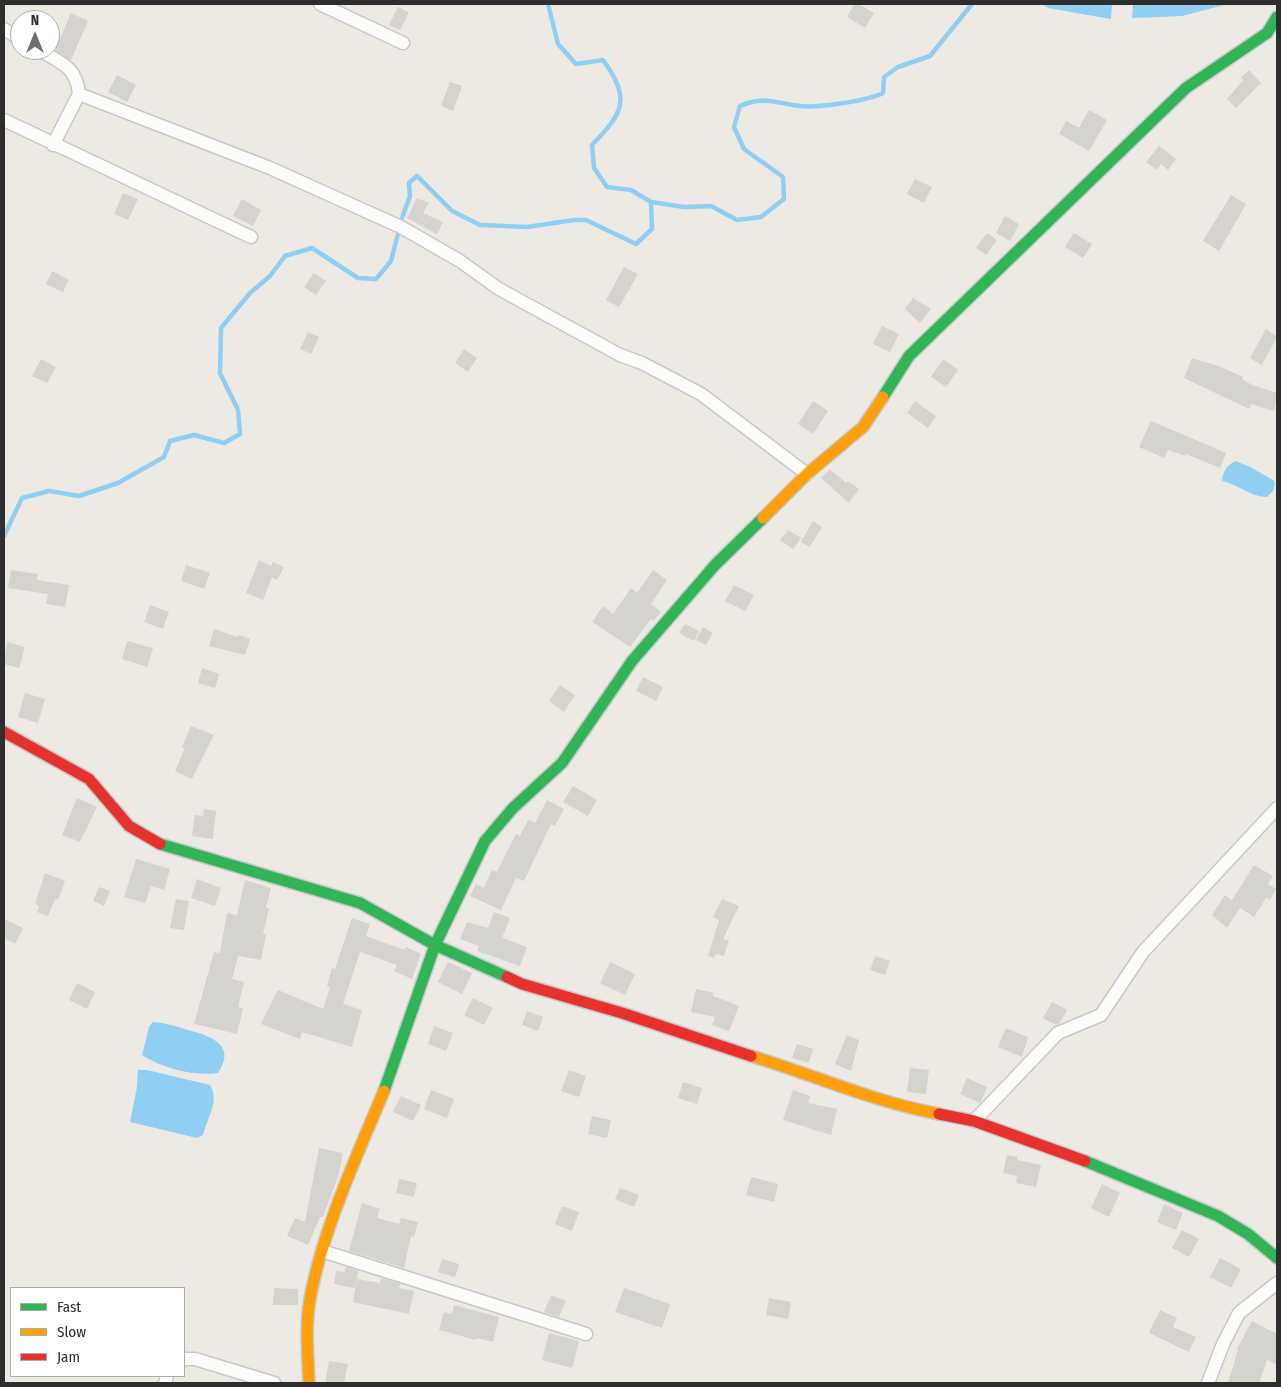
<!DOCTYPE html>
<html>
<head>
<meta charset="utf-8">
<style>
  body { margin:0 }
  #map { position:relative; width:1281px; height:1387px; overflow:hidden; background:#eceae3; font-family:"Fira Sans Condensed",sans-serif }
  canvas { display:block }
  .frame { position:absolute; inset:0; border:5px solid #2e2e2e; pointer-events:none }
  .legend { position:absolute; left:10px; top:1287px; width:175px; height:90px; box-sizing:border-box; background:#fff; border:1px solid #ababab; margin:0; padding:6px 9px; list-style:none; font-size:15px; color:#2e2e2e }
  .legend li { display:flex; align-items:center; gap:10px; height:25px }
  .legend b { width:25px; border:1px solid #ababab }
  .north { position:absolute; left:10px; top:10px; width:50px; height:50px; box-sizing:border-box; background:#fff; border:1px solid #ababab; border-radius:50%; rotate:0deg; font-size:14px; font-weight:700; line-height:20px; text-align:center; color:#2e2e2e }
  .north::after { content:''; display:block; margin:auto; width:18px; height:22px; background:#70706d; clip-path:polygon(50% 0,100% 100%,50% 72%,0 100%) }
</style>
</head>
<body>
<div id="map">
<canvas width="1281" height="1387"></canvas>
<div class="frame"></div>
<ul class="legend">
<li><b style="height:6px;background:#30b455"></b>Fast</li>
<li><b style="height:6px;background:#ff9f0a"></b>Slow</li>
<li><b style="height:6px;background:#e5322d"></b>Jam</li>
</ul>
<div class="north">N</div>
</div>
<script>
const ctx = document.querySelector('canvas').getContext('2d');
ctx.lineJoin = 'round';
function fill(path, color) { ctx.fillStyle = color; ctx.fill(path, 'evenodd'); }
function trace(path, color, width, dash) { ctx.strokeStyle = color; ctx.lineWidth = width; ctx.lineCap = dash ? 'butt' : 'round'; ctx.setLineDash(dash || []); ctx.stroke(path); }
const water = new Path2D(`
  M1042 4H1112L1111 19 1048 8Z
  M1133 4H1228L1182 16 1132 18Z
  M1236 461 1250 467 1273 480 1275 483 1273 491 1267 497C1248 496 1240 485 1222 481 1222 472 1228 464 1236 461Z
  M153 1022C165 1023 177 1026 188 1030 211 1036 237 1045 218 1073 193 1076 164 1069 142 1055L149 1027Z
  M138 1070H147L210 1085C220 1102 207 1118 203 1135L197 1138 130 1122 137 1087Z`);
const stream = new Path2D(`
  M651 202 684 207 711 206 737 220 761 217 784 199 783 177 744 149 734 127 740 106C765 95 774 103 800 106 818 108 867 101 883 93L884 77 898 67 930 56 972 4
  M402 218 410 196 409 183 417 176 452 211 480 225 527 227 574 220H586L636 244 652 229 651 202 631 190 607 187 594 168 592 145C624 112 631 99 603 60L576 64 558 44 548 4
  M4 536 22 498 49 491 79 496 118 483 164 457 170 441 194 435 224 443 240 434 238 410 220 373 221 328 250 293 270 276 285 256 312 248 358 278 376 279 391 261 398 234`);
const building = new Path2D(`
  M854 4H859L874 13 865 28 847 17Z
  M398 7 409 12 400 30 389 25Z
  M71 13 88 21 71 60 55 50Z
  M1249 70 1261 83 1236 108 1227 99 1243 80 1241 77Z
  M117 75 136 85 127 102 108 92Z
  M450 82 462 86 453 111 441 106Z
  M1089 110 1107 120 1089 151 1059 134 1066 121 1079 128Z
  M1159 146 1176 159 1168 170 1161 164 1157 170 1146 162Z
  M915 179 932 187 924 203 907 194Z
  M123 193 138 199 128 220 114 214Z
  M1231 195 1246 204 1219 251 1203 241Z
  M417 198 429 203 423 213 443 222 437 234 407 218Z
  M242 199 261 210 253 226 233 216Z
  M1005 216 1019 224 1010 241 996 233Z
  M987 233 997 240 986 255 976 248Z
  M1074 233 1092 244 1083 258 1065 247Z
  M624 267 638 274 619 307 606 300Z
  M52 271 69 280 63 292 46 284Z
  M314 273 326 281 316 295 304 287Z
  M913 298 931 309 920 323 905 309Z
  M882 326 899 334 890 352 873 344Z
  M1266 329 1277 337 1262 365 1250 358Z
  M308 332 319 337 311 354 300 349Z
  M464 349 477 358 468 372 455 363Z
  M1192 358 1221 367 1243 377 1242 379 1252 385 1277 393 1274 411 1251 404 1249 409 1184 378Z
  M41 359 56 367 47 383 32 376Z
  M943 359 958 370 946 387 931 377Z
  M813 401 828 411 813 434 798 424Z
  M915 401 936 416 928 428 907 413Z
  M1151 421 1226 453 1220 468 1186 454 1185 456 1168 450 1164 458 1139 447Z
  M830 469 846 483 848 481 859 489 849 503 821 478Z
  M813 521 822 527 810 547 801 542Z
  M788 530 801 538 793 549 780 540Z
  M259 560 271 566 273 562 284 567 277 580 272 577 263 600 246 593Z
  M186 565 210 573 204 589 181 581Z
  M11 570 38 574 37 580 69 585 65 607 46 604 48 594 8 588Z
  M653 570 667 580 651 604 661 612 653 621 651 619 630 647 592 622 603 606 613 614 631 588 637 593Z
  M734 585 754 595 745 611 725 601Z
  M150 605 169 612 163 629 144 622Z
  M685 624 699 631 694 641 679 633Z
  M703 627 713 633 706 645 696 640Z
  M214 629 238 637 239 635 250 639 245 655 209 646Z
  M127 641 153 648 147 667 122 659Z
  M7 642 25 647 19 668 4 664Z
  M202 668 219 674 215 688 198 683Z
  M643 677 663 687 656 701 636 691Z
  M560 685 575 695 564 712 549 701Z
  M25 693 45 699 38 723 18 717Z
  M191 726 214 735 192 779 175 771 185 748 182 747Z
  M573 786 597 800 588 816 563 802Z
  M77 798 97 807 80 842 62 835Z
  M547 800 564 809 555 826 551 824 524 881 516 878 501 910 470 896 476 884 484 888 492 870 497 872 516 834 520 836 528 820 535 823Z
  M204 809 216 811 213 839 192 836 195 815 203 816Z
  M136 859 170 869 164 890 151 886 145 903 124 897Z
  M1254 865 1273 876 1268 884 1276 889 1270 900 1266 898 1254 917 1240 908 1227 928 1212 915 1225 895 1232 900Z
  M45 873 65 881 58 900 55 899 48 916 37 912 39 906 35 904Z
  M197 879 221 888 215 906 191 898Z
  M245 880 271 888 266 908H269L263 934 266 935 261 960 238 956 232 979 244 982 238 1007 243 1008 237 1034 194 1024 214 952 220 953 227 913 237 915Z
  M99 887 110 891 104 906 93 901Z
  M176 899 189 901 184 930 170 928Z
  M722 899 739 906 723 939 729 940 724 956 716 954 714 958 708 956 719 920 713 917Z
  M494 912 510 918 502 938 527 947 520 966 477 951 479 946 460 939 467 922 488 928Z
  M352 918 370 924 366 936 404 950 406 947 421 954 412 979 394 971 397 965 360 952 343 1004 362 1010 352 1047 302 1032 300 1039 261 1024 278 990 323 1009 330 987 327 986 332 968 335 969Z
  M4 919 23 928 15 944 4 938Z
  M875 956 890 961 885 975 870 970Z
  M448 962 472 973 462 994 438 982Z
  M610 962 635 974 625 995 600 983Z
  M77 983 95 992 87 1009 69 1000Z
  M696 989 714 993 713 996 739 1006 729 1031 712 1025 715 1017 691 1012Z
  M473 998 493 1008 484 1025 464 1015Z
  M1052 1002 1067 1010 1060 1023 1056 1025 1043 1018Z
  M527 1011 543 1017 538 1031 522 1025Z
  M434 1026 453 1033 446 1051 428 1044Z
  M1006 1028 1028 1037 1022 1057 998 1047Z
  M847 1035 859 1040 851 1071 835 1064Z
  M797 1044 813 1049 809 1063 792 1058Z
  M910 1068 929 1070 926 1094 907 1092Z
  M569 1070 586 1076 579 1097 561 1091Z
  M967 1078 987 1087 980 1103 960 1094Z
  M683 1082 702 1088 697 1104 678 1098Z
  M431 1090 454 1099 447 1118 424 1109Z
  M793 1090 810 1096 808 1103 837 1109 831 1135 783 1120Z
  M401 1096 421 1105 413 1121 393 1112Z
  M592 1116 611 1120 607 1138 588 1134Z
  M319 1148 343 1153 338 1177 323 1217H320L308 1245 287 1236 295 1218 305 1222Z
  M1007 1155 1018 1157 1017 1160 1041 1165 1036 1187 1016 1183 1017 1176 1003 1173Z
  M751 1177 778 1184 774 1202 746 1195Z
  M399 1179 417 1183 414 1197 396 1193Z
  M1102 1184 1120 1193 1109 1217 1091 1208Z
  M620 1188 639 1195 634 1207 615 1199Z
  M362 1203 380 1209 377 1218 399 1224 401 1218 418 1222 414 1237 411 1236 404 1268 349 1251Z
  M1164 1204 1183 1213 1176 1230 1157 1222Z
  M562 1206 579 1212 572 1231 555 1224Z
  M1182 1230 1199 1239 1189 1257 1172 1248Z
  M1220 1258 1241 1269 1231 1288 1210 1277Z
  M442 1259 459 1264 455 1277 438 1272Z
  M346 1267 358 1271 355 1288 334 1284 336 1271 345 1272Z
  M381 1278 400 1284 399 1288 414 1291 409 1314 353 1302 357 1279 380 1283Z
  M274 1288 298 1289V1305H273Z
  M624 1288 670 1304 662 1328 615 1312Z
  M551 1295 566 1301 559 1317 544 1312Z
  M769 1298 791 1302 788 1319 766 1315Z
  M454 1305 499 1317 493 1342 477 1338 476 1340 439 1330 444 1312 452 1314Z
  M1160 1310 1177 1318 1173 1327 1196 1337 1189 1352 1149 1333Z
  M1252 1321 1277 1334V1365L1267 1360 1259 1383H1228L1238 1350 1237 1349Z
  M549 1333 579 1341 572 1368 542 1360Z
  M329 1361 348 1364 344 1383H325Z`);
const street = new Path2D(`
  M320 4 403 43
  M4 29 20 39
  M39 50C60 62 77 67 79 94L53 145
  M79 94 270 168 401 227 460 261 499 289 620 355 642 363 701 394 807 474
  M4 120 251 237
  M974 1121 1058 1033 1101 1015 1143 952 1277 808
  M322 1251 586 1334
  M184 1359H195L274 1383
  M165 1383 167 1376
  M1208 1383 1223 1344 1239 1313 1277 1283`);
const fast = new Path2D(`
  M883 397 909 356 1186 88 1267 33 1277 17
  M160 844 360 903 435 945 507 977
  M384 1091 435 945 485 841 513 808 562 763 632 661 715 565 763 518
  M1085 1161 1218 1216 1248 1234 1277 1258`);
const slow = new Path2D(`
  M763 518 807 474 863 427 883 397
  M751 1056C814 1075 874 1102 939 1114
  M309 1383C308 1355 305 1327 310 1299 322 1232 357 1155 384 1091`);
const jam = new Path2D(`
  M4 732 89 779 129 826 160 844
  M507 977 522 984 622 1013 751 1056
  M939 1114 974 1121 1085 1161`);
fill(water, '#90cff4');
trace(stream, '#90cff4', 4.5);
fill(building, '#d5d3ce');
trace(street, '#c9c8c8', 15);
trace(fast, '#c9c8c8', 14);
trace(slow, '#c9c8c8', 14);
trace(jam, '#c9c8c8', 14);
trace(street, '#fcfcfb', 12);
trace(fast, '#30b455', 11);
trace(slow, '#ff9f0a', 11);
trace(jam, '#e5322d', 11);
</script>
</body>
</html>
